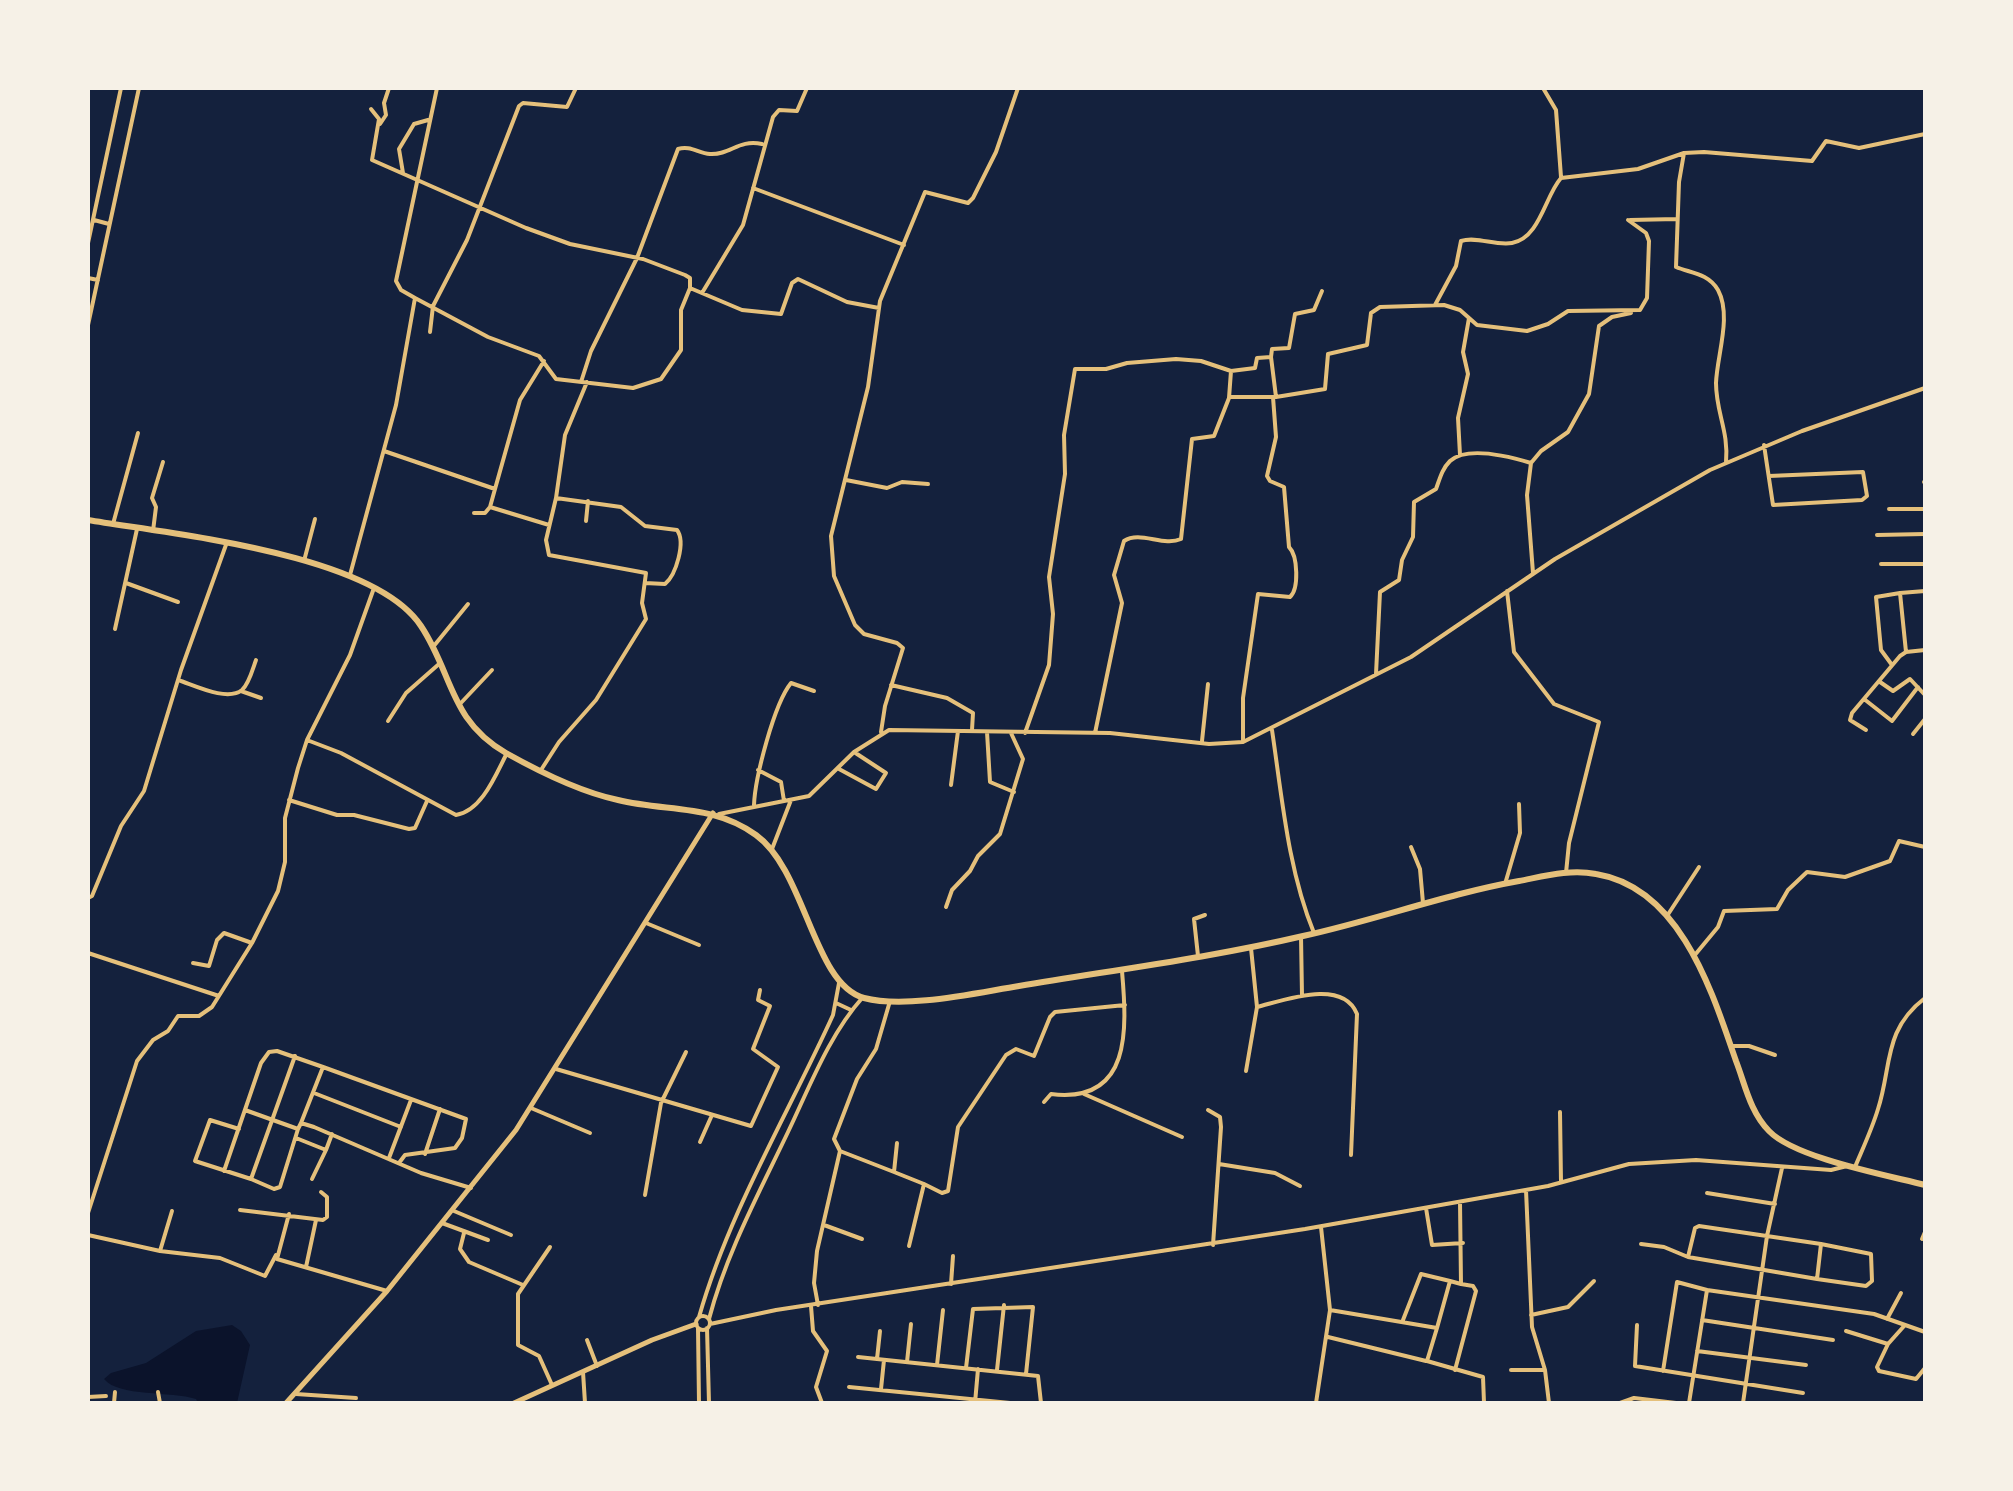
<!DOCTYPE html>
<html>
<head>
<meta charset="utf-8">
<style>
  body { margin:0 }
  #map { position:relative; width:2013px; height:1491px; overflow:hidden; background:#14213d; font-family:Jost,sans-serif }
  canvas { display:block }
  .frame { position:absolute; inset:0; border:90px solid #f6f1e7; pointer-events:none }
</style>
</head>
<body>
<div id="map">
<canvas width="2013" height="1491"></canvas>
<div class="frame"></div>
</div>
<script>
const ctx = document.querySelector('canvas').getContext('2d');
ctx.lineJoin = 'round';
function fill(path, color) { ctx.fillStyle = color; ctx.fill(path, 'evenodd'); }
function trace(path, color, width, dash) { ctx.strokeStyle = color; ctx.lineWidth = width; ctx.lineCap = dash ? 'butt' : 'round'; ctx.setLineDash(dash || []); ctx.stroke(path); }
const water = new Path2D(`
  M232 1325 241 1331 250 1345 237 1403H198L196 1399C172 1391 118 1397 104 1379L111 1373 146 1363 196 1331Z`);
const minor = new Path2D(`
  M1543 88 1556 110 1561 177
  M371 109 379 119 372 160 526 228 570 244 643 259 685 275 690 278V288L742 310 781 314 792 283 798 279 847 302 879 308
  M380 124 386 115 384 103 389 88
  M1684 153 1679 182 1676 267C1690 273 1708 273 1718 290 1732 316 1717 355 1716 383 1716 413 1729 431 1726 463
  M403 173 399 149 414 124 428 120
  M753 188 904 245
  M94 220 109 224
  M1628 220 1646 233 1649 241 1647 298 1640 310
  M1630 220 1677 219
  M88 243 121 88
  M88 278 98 280
  M702 293 743 225 773 117 779 110 797 111 807 88
  M415 298 401 290 396 281 437 88
  M1435 305 1456 266 1461 241C1477 236 1495 246 1512 243 1540 238 1545 196 1561 178L1638 169 1684 153 1704 152 1812 161 1826 141 1859 148 1925 134
  M88 325 139 88
  M430 332 433 306 467 240 519 106 523 103 567 107 576 88
  M1271 357 1276 397
  M581 382 591 351 637 258 678 149C690 145 698 153 710 154 731 155 738 139 762 144
  M587 382 565 435 556 498 621 507 645 526 677 530C686 542 676 575 665 584L645 583
  M1230 397H1276L1325 389 1328 354 1367 345 1371 313 1380 307 1444 305 1460 310 1477 325 1527 331 1548 324 1568 311 1639 310
  M1764 445 1773 505 1862 500 1867 496 1863 472 1769 476
  M384 451 495 489 520 400 544 361
  M1460 455 1458 418 1468 374 1463 352 1469 318
  M1531 463 1541 451 1568 432 1589 394 1599 326 1612 317 1631 313
  M846 480 887 488 902 482 928 484
  M1924 482H1925
  M495 489 490 507 549 525
  M1889 509H1925
  M474 513H485L490 507
  M586 521 588 501
  M113 524 138 433
  M153 531 156 507 152 498 163 462
  M1877 535 1925 534
  M304 561 315 519
  M1881 564H1925
  M350 575 396 405 415 298 488 337 539 356 556 379 633 388 661 379 681 350V310L690 288
  M126 583 178 602
  M1507 591 1514 652 1554 704 1599 722 1569 843 1566 873
  M1900 593 1925 591V594
  M115 629 137 529
  M433 647 468 604
  M1892 665 1881 650 1876 597 1900 593 1906 652
  M1376 674 1380 592 1399 580 1402 560 1413 537 1414 502 1436 489C1440 478 1442 469 1450 461 1468 445 1511 457 1531 463L1527 495 1533 573
  M178 680C194 685 227 702 242 690 249 684 253 668 256 660
  M1880 682 1893 691 1910 679 1925 695
  M891 685 947 698 973 713 972 730
  M241 691 261 698
  M1864 699 1892 721 1918 687
  M459 705 492 670
  M388 721 406 693 439 664
  M1272 730C1282 797 1288 870 1314 933
  M1866 730 1850 720 1852 713 1900 656 1906 652 1925 650
  M881 732 885 706 903 648 897 643 864 634 855 625 834 576 831 536 868 387 880 301 925 192 968 203 973 198 996 152 1018 88
  M987 732 990 782 1014 792
  M1025 733 1049 665 1053 614 1049 577 1065 474 1064 435 1075 369H1106L1127 363 1176 359 1201 361 1231 371
  M1095 733 1122 603 1114 575 1124 541C1140 530 1163 547 1181 539L1192 439 1214 436 1229 398 1231 371 1255 368 1257 358 1271 357 1272 349 1289 348 1295 314 1314 310 1322 291
  M1913 734 1925 719
  M307 740 341 753 456 815C482 811 496 774 507 753
  M1202 741 1208 684
  M1243 742V698L1258 594 1290 597C1299 589 1298 556 1289 547L1284 487 1270 481 1267 476 1276 437 1273 397
  M839 769 876 789 886 773 854 752
  M541 770 559 742 596 700 646 619 642 603 646 573 549 555 546 540 556 498
  M758 770 781 782 784 801
  M951 785 958 731
  M289 800 337 815H354L409 829 415 828 427 801
  M754 805C755 778 774 704 791 683L814 691
  M719 814 809 796 854 752 889 730 1110 733 1209 744 1243 742 1411 657 1555 559 1710 470 1802 431 1925 388
  M1411 847 1420 869 1423 903
  M772 849 791 800
  M1505 884 1520 833 1519 804
  M88 898 92 896 121 826 144 791 181 670 227 542
  M946 907 952 890 970 871 978 856 1000 834 1023 759 1011 733
  M1667 916 1699 867
  M646 923 699 945
  M1301 936 1302 996
  M1251 948 1257 1007
  M88 953 219 996
  M1198 956 1194 919 1205 915
  M1694 956 1718 927 1724 911 1777 909 1788 890 1807 872 1845 877 1890 861 1899 841 1925 847
  M193 963 209 966 217 940 224 933 252 943
  M890 1001 876 1049 857 1079 834 1139 840 1151 894 1172 897 1143
  M836 1003 851 1010
  M1731 1046H1749L1775 1055
  M323 1067 466 1119 462 1138 455 1148 405 1155 399 1163
  M556 1069 751 1126 778 1067 753 1049 770 1006 758 1000 760 990
  M1246 1071 1257 1007C1285 1000 1343 978 1357 1014L1351 1155
  M314 1093 401 1127
  M1084 1094 1182 1137
  M1044 1102 1051 1094C1132 1104 1127 1029 1122 971
  M531 1108 590 1133
  M245 1110 298 1129 301 1123 314 1127 421 1173 471 1188
  M1208 1110 1220 1117 1221 1127 1213 1245
  M1560 1112 1561 1182
  M239 1129 210 1120 195 1161 251 1179 295 1056
  M296 1138 326 1150 332 1134
  M700 1142 712 1115
  M425 1154 440 1109
  M389 1158 411 1100
  M1219 1164 1275 1173 1300 1186
  M1855 1167C1863 1148 1872 1129 1878 1109 1892 1066 1883 1030 1925 998
  M224 1171 261 1063 269 1052 277 1051 323 1067 301 1123
  M894 1172 924 1184
  M251 1179 274 1189 280 1187 298 1129
  M312 1179 326 1150
  M1526 1190 1532 1327 1545 1370 1549 1403
  M1707 1193 1775 1204
  M645 1195 661 1103 686 1052
  M1426 1208 1432 1245 1463 1243
  M240 1210 323 1220 327 1217V1197L321 1192
  M454 1211 511 1235
  M88 1213 137 1061 153 1040 168 1031 178 1016H199L212 1007 252 943 278 891 285 862V818L298 768 307 740 350 655 374 588
  M289 1214 277 1259 387 1291
  M442 1223 488 1240
  M824 1225 862 1239
  M1699 1226 1821 1244 1817 1279 1688 1257 1695 1228Z
  M464 1233 460 1249 469 1262 523 1285
  M88 1235 160 1251 220 1258 265 1276 276 1255
  M1922 1239 1925 1232
  M1641 1244 1664 1247 1688 1257
  M909 1246 924 1184 942 1193 948 1191 958 1127 1006 1055 1016 1049 1034 1056 1050 1017 1055 1012 1125 1005
  M550 1247 518 1294V1345L539 1356 552 1385
  M160 1251 172 1211
  M306 1267 316 1220
  M1817 1279 1866 1286 1872 1281 1871 1254 1821 1244
  M951 1284 953 1256
  M818 1305 814 1283 817 1251 840 1151
  M811 1306 813 1331 827 1351 816 1387 822 1403
  M1330 1310 1437 1328 1450 1281 1461 1284 1460 1202
  M1531 1315 1568 1307 1594 1281
  M696 1323a7 7 0 1 1 14 0a7 7 0 1 1-14 0Z
  M699 1317C729 1212 788 1114 833 1015L839 983
  M709 1319C726 1254 759 1193 788 1132 810 1086 829 1035 863 997
  M1887 1319 1901 1293
  M1403 1320 1421 1274 1450 1281
  M1702 1320 1833 1340
  M710 1324 776 1310 1305 1229 1548 1186 1629 1164 1696 1160 1831 1170 1847 1166
  M1637 1325 1635 1366 1803 1393
  M698 1328 699 1403
  M707 1328 709 1403
  M1437 1328 1427 1361 1483 1377 1484 1403
  M1846 1331 1888 1344 1877 1367 1879 1371 1916 1379 1925 1368
  M1328 1337 1426 1361
  M587 1340 597 1366
  M1888 1344 1905 1325
  M1697 1351 1806 1365
  M858 1357 1038 1376 1041 1403
  M877 1359 880 1331
  M907 1362 911 1324
  M937 1365 943 1310
  M966 1368 973 1309 1033 1307 1026 1374
  M997 1370 1004 1305
  M1455 1370 1476 1291 1473 1286 1461 1284
  M1511 1370H1545
  M1663 1371 1677 1282 1707 1290
  M583 1372 585 1403
  M849 1387 1010 1403
  M881 1389 884 1360
  M158 1392 160 1403
  M296 1394 356 1398
  M88 1397 106 1396
  M114 1403 115 1392
  M975 1403 978 1369
  M1258 1403H1264
  M1316 1403 1330 1310 1321 1227
  M1620 1403 1634 1398 1676 1403
  M1689 1403 1707 1290 1874 1314 1925 1332
  M1743 1403 1767 1236 1782 1168`);
const tertiary = new Path2D(`
  M286 1403 387 1291 516 1130 713 813
  M514 1403 652 1340 696 1324`);
const primary = new Path2D(`
  M88 520C170 534 373 553 421 626 453 674 449 720 506 753 540 772 580 792 618 800 667 812 714 804 756 835 806 871 813 984 864 998 906 1009 975 993 1019 986 1114 970 1209 958 1303 936 1376 920 1446 894 1519 881 1545 876 1570 869 1596 874 1681 888 1712 992 1736 1061 1745 1084 1750 1112 1769 1131 1795 1158 1886 1175 1925 1185`);
fill(water, '#0b132b');
trace(minor, '#e5c07b', 4);
trace(tertiary, '#e5c07b', 5);
trace(primary, '#e5c07b', 6);
</script>
</body>
</html>
